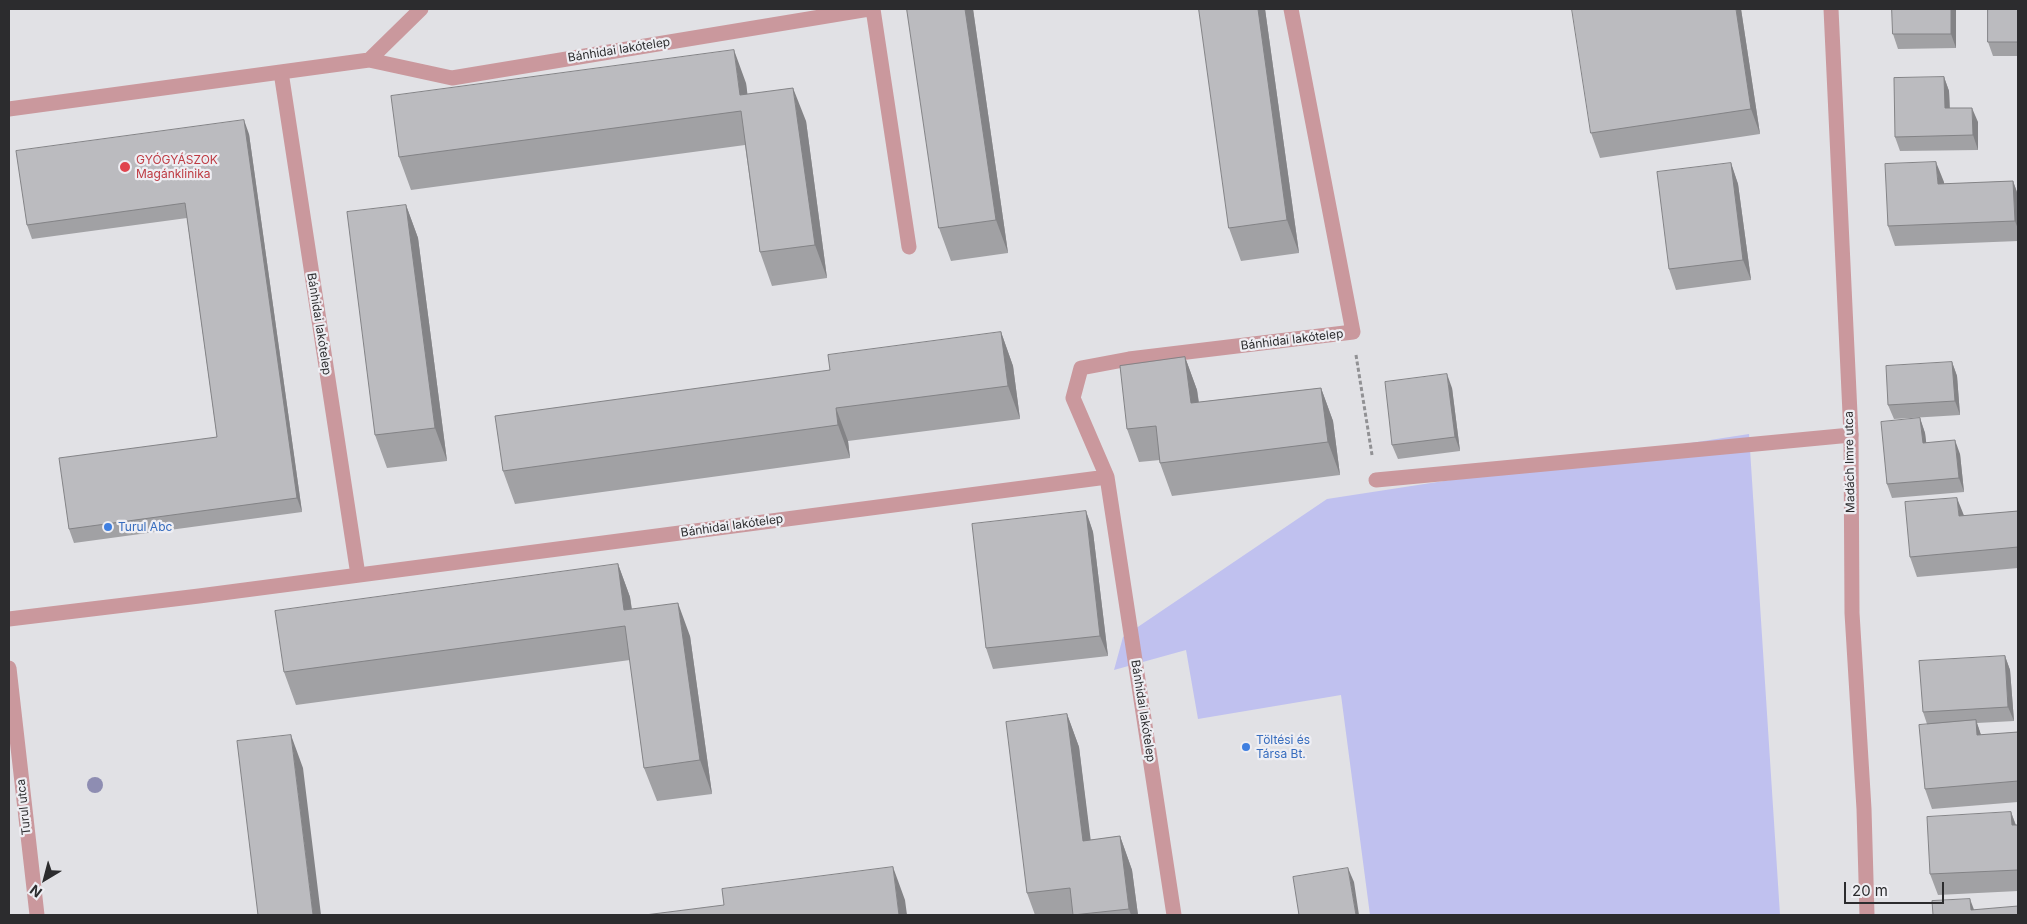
<!DOCTYPE html>
<html>
<head>
<meta charset="utf-8">
<style>
  body { margin:0 }
  #map { position:relative; width:2027px; height:924px; overflow:hidden; background:#e1e1e5; font-family:Inter,sans-serif }
  canvas { display:block }
  .frame { position:absolute; inset:0; border:10px solid #2c2c2e; pointer-events:none }
  .north { position:absolute; left:20px; top:854px; width:50px; height:50px; -webkit-text-stroke:4px #eeeef3; paint-order:stroke; rotate:217deg; font-size:14px; font-weight:700; line-height:20px; text-align:center; color:#2c2c2e }
  .north::after { content:''; display:block; margin:auto; width:18px; height:22px; background:#2c2c2e; clip-path:polygon(50% 0,100% 100%,50% 72%,0 100%) }
  .scale { position:absolute; left:1844px; top:882px; width:100px; height:22px; box-sizing:border-box; border:2px solid #2c2c2e; border-top:0; padding-left:6px; font-size:15px; line-height:18px; white-space:nowrap; color:#2c2c2e; -webkit-text-stroke:4px #eeeef3; paint-order:stroke }
</style>
</head>
<body>
<div id="map">
<canvas width="2027" height="924"></canvas>
<div class="frame"></div>
<div class="north">N</div>
<div class="scale">20 m</div>
</div>
<script>
const ctx = document.querySelector('canvas').getContext('2d');
ctx.lineJoin = 'round';
function fill(path, color) { ctx.fillStyle = color; ctx.fill(path, 'evenodd'); }
function trace(path, color, width, dash) { ctx.strokeStyle = color; ctx.lineWidth = width; ctx.lineCap = dash ? 'butt' : 'round'; ctx.setLineDash(dash || []); ctx.stroke(path); }
function label(font, color, halo, rows, align = 'center') {
  ctx.font = font + ' Inter,sans-serif'; ctx.lineWidth = 4.5; ctx.setLineDash([]); ctx.textBaseline = 'middle'; ctx.strokeStyle = halo; ctx.fillStyle = color; for (const [text, x, y, turn = 0] of rows) {
    ctx.save(); ctx.translate(x, y); ctx.rotate((+turn || 0) * Math.PI / 180); ctx.textAlign = isNaN(turn) ? turn : align; if (halo) ctx.strokeText(text, 0, 0); ctx.fillText(text, 0, 0); ctx.restore();
  }
}
const green = new Path2D(`
  M1749 434 1780 915H1370L1341 695 1198 719 1186 650 1114 670 1123 637 1327 499Z`);
const path = new Path2D(`
  M1356 355 1372 455`);
const lane = new Path2D(`
  M1376 480 1851 435`);
const street = new Path2D(`
  M873 9 909 247
  M1831 9 1851 435 1852 613 1864 809 1867 915
  M369 60 421 9
  M281 72 358 575
  M9 109 369 60 452 78 869 9
  M9 619 199 596 1107 477
  M9 668 37 915
  M1174 915 1107 477 1073 398 1081 368 1129 359 1353 332 1291 9`);
const trees = [
  [95,785]
];
const wall = new Path2D(`
  M907 9H973L1008 253 951 261 939 228Z
  M1199 9H1265L1299 253 1241 261 1229 228Z
  M1741 9 1760 134 1600 158 1591 133Z
  M1892 9H1956V48L1898 49 1893 34Z
  M2018 9V56H1993L1988 42Z
  M1944 77 1949 91 1950 108 1978 122V150L1900 151 1895 137Z
  M746 83 747 94 806 121 827 278 772 286 760 252 745 145 411 190 399 157Z
  M249 134 302 512 74 543 69 529 217 437 187 218 32 239 27 225Z
  M1731 163 1738 184 1751 280 1676 290 1669 269Z
  M2013 181 2018 195V241L1895 246 1888 226 1944 182V184Z
  M406 205 418 238 447 461 387 468 375 435Z
  M1001 332 1013 366 1020 419 848 441 850 458 515 504 503 471 830 370Z
  M1185 357 1197 390 1199 402 1321 388 1333 421 1340 475 1172 496 1160 463V460L1139 462 1127 429Z
  M1952 362 1957 376 1960 415 1894 419 1888 405Z
  M1452 388 1460 451 1398 459 1392 445Z
  M1920 418 1925 433 1926 442 1960 454 1964 492 1892 498 1887 484Z
  M1086 511 1093 532 1108 656 993 669 986 648Z
  M2018 511V568L1917 577 1910 557 1964 516Z
  M618 564 630 597 632 609 690 636 712 794 657 801 644 768 630 660 296 705 284 672Z
  M2005 656 2010 670 2014 721 1977 723 1981 735 2018 732V802L1932 809 1925 789 1927 724 1923 712Z
  M1067 714 1079 747 1090 840 1120 836 1132 870 1138 915H1035L1027 893Z
  M2011 812 2016 825H2018V891L1938 895 1930 874Z`);
const shadedWall = new Path2D(`
  M965 9H973L1008 253 996 220Z
  M1258 9H1265L1299 253 1287 220Z
  M1736 9H1741L1760 134 1751 109Z
  M1951 9H1956V48L1951 34Z
  M734 50 746 83 752 128 740 95Z
  M1944 77 1949 91 1950 122 1945 108Z
  M793 88 806 121 827 278 815 245Z
  M1972 108 1978 122V150L1973 135Z
  M244 120 249 134 302 512 297 498Z
  M1936 162 1944 182 1945 204 1938 184Z
  M1731 163 1738 184 1751 280 1743 260Z
  M2013 181 2018 195V229L2015 221Z
  M406 205 418 238 447 461 435 428Z
  M1001 332 1013 366 1020 419 1008 386Z
  M1185 357 1197 390 1203 437 1191 403Z
  M1952 362 1957 376 1960 415 1955 401Z
  M1447 374 1452 388 1460 451 1455 437Z
  M1321 388 1333 421 1340 475 1328 442Z
  M836 408 848 441 850 458 838 425Z
  M1920 418 1925 433 1928 457 1923 443Z
  M1955 440 1960 454 1964 492 1959 478Z
  M1957 498 1965 518 1959 516Z
  M1086 511 1093 532 1108 656 1100 636Z
  M618 564 630 597 636 643 624 610Z
  M678 603 690 636 712 794 700 760Z
  M2005 656 2010 670 2014 721 2008 707Z
  M1067 714 1079 747 1095 874 1083 841Z
  M1976 720 1983 741 1977 735Z
  M291 735 303 768 321 915H313Z
  M2011 812 2018 832 2012 825Z
  M1120 836 1132 870 1138 915H1131L1129 909Z
  M893 867 905 900 907 915H899Z
  M1348 868 1354 882 1359 915H1356Z
  M1970 899 1976 915 1971 910Z`);
const building = new Path2D(`
  M907 9H965L996 220 939 228Z
  M1199 9H1258L1287 220 1229 228Z
  M1572 9H1736L1751 109 1591 133Z
  M1892 9H1951V34H1893Z
  M1988 9H2018V42H1988Z
  M734 50 740 95 793 88 815 245 760 252 741 111 399 157 391 96Z
  M1944 77 1945 108H1972L1973 135 1895 137 1894 78Z
  M244 120 297 498 69 529 59 458 217 437 185 203 27 225 16 151Z
  M1936 162 1938 184 2013 181 2015 221 1888 226 1885 164Z
  M1731 163 1743 260 1669 269 1657 172Z
  M406 205 435 428 375 435 347 212Z
  M1001 332 1008 386 836 408 838 425 503 471 495 416 830 370 828 355Z
  M1185 357 1191 403 1321 388 1328 442 1160 463 1156 426 1127 429 1120 366Z
  M1952 362 1955 401 1888 405 1886 366Z
  M1447 374 1455 437 1392 445 1385 382Z
  M1920 418 1923 443 1955 440 1959 478 1887 484 1881 422Z
  M1957 498 1959 516 2018 511V547L1910 557 1905 502Z
  M1086 511 1100 636 986 648 972 524Z
  M618 564 624 610 678 603 700 760 644 768 625 626 284 672 275 611Z
  M2005 656 2008 707 1923 712 1919 661Z
  M1067 714 1083 841 1120 836 1129 909 1073 915 1070 888 1027 893 1006 722Z
  M1976 720 1977 735 2018 732V781L1925 789 1919 725Z
  M291 735 313 915H258L237 741Z
  M2011 812 2012 825H2018V870L1930 874 1927 817Z
  M893 867 899 915H645L724 905 722 889Z
  M1348 868 1356 915H1299L1293 877Z
  M1970 899 1971 910 2018 906V915H1933L1932 901Z`);
const markers = [
  [125,167,6,"#e0444e"],
  [108,527,5,"#3f7fe0"],
  [1246,747,5,"#3f7fe0"]
];
const streetNames = [
  ["Bánhidai lakótelep",619,50,-9],
  ["Bánhidai lakótelep",319,324,81],
  ["Bánhidai lakótelep",1292,340,-7],
  ["Madách Imre utca",1850,462,-91],
  ["Bánhidai lakótelep",732,526,-8],
  ["Bánhidai lakótelep",1143,711,81],
  ["Turul utca",24,807,-96]
];
const healthNames = [
  ["GYÓGYÁSZOK",136,160],
  ["Magánklinika",136,174]
];
const shopNames = [
  ["Turul Abc",118,527],
  ["Töltési és",1256,740],
  ["Társa Bt.",1256,754]
];
fill(green, '#c0c1ef');
trace(path, '#919194', 3, [4, 2.5]);
trace(lane, '#ca989d', 15);
trace(street, '#ca989d', 15);
ctx.fillStyle = '#8e8db2';
for (const [x, y] of trees) { ctx.beginPath(); ctx.arc(x, y, 8, 0, 2 * Math.PI); ctx.fill(); }
fill(wall, '#a1a1a4');
fill(shadedWall, '#838386');
fill(building, '#bbbbbf');
trace(building, '#838386', 1);
for (const [x, y, r, color] of markers) { const dot = new Path2D(); dot.arc(x, y, r, 0, 2 * Math.PI); ctx.fillStyle = color; ctx.fill(dot); trace(dot, '#eeeef3', 2); }
label('12px', '#2c2c2e', '#eeeef3', streetNames);
label('12px', '#be3a42', '#eeeef3', healthNames, 'left');
label('12px', '#366cbe', '#eeeef3', shopNames, 'left');
</script>
</body>
</html>
